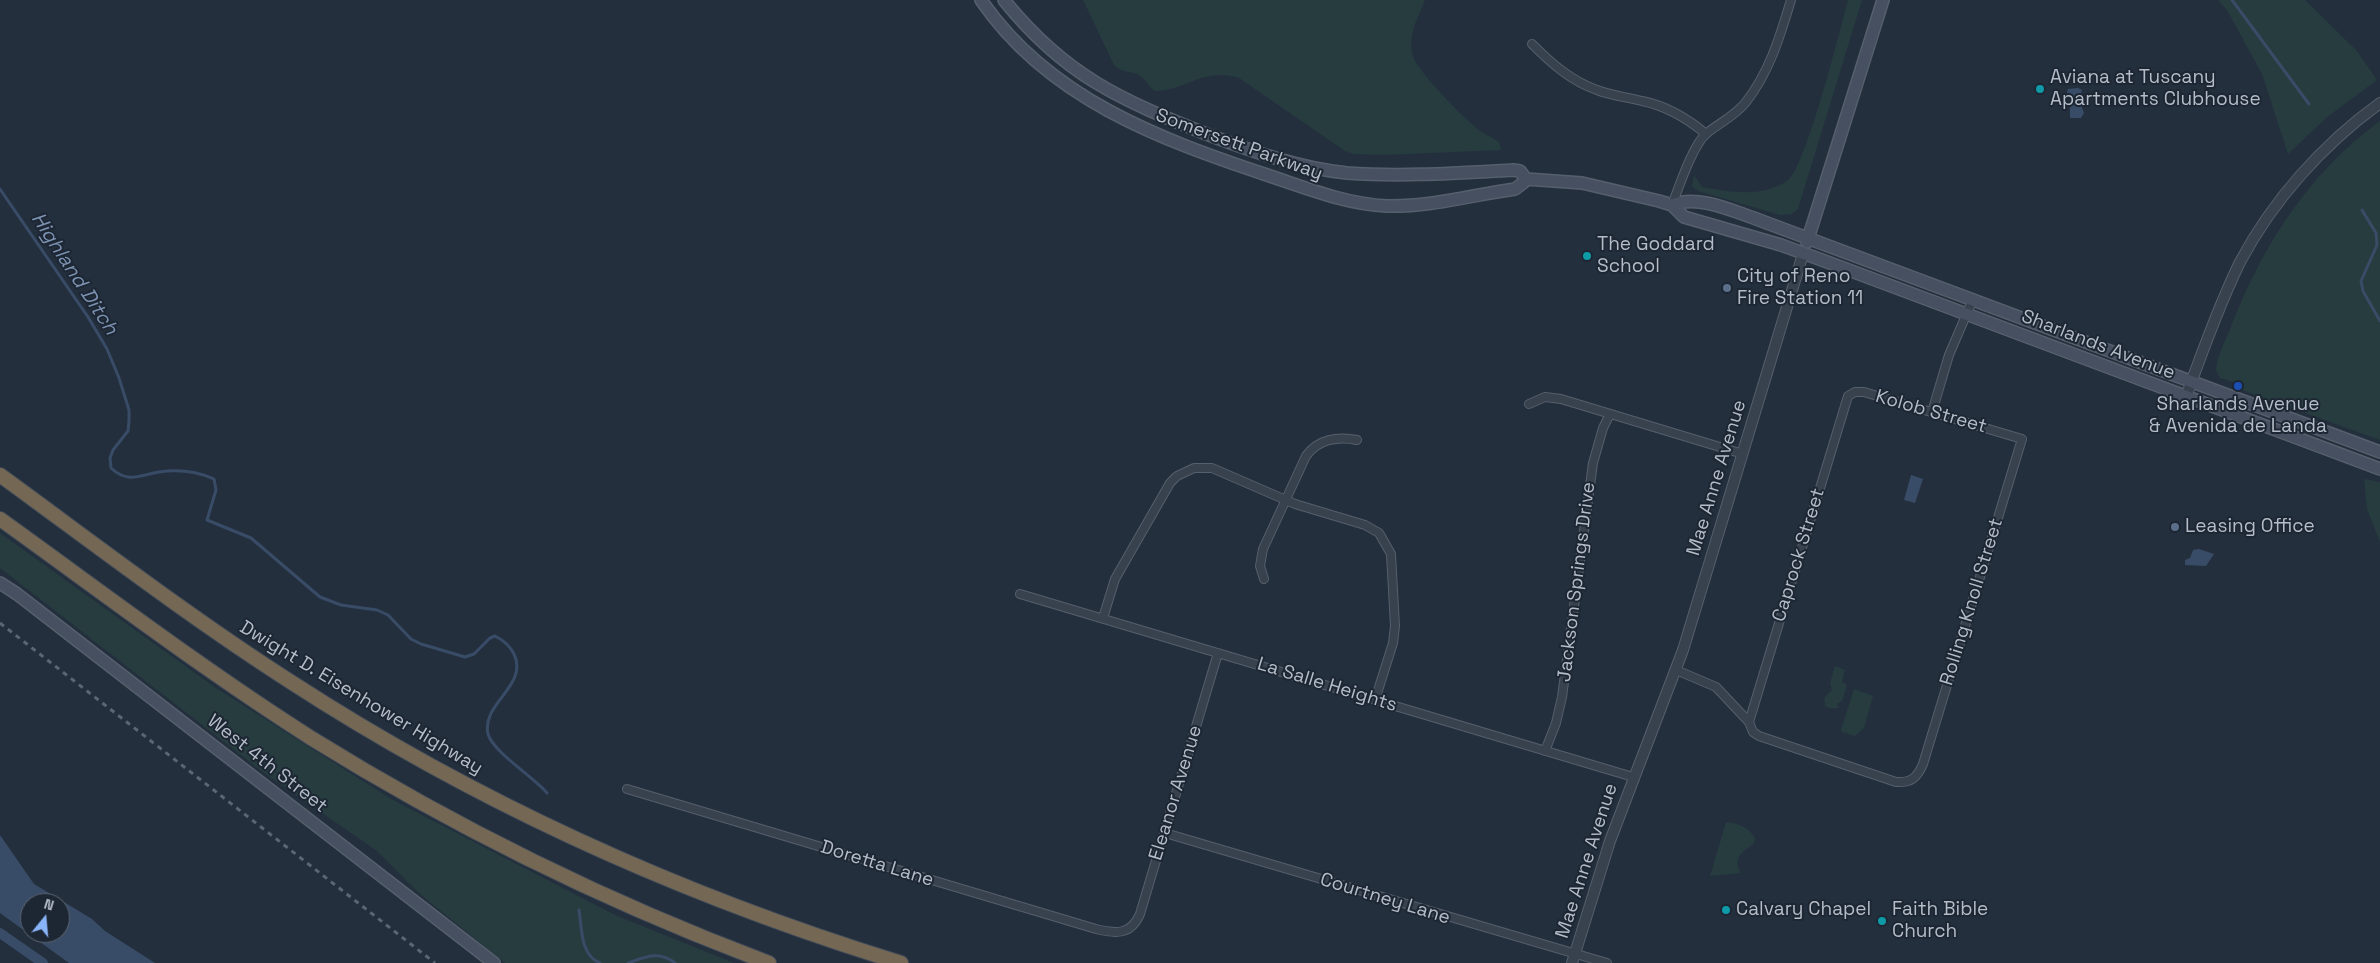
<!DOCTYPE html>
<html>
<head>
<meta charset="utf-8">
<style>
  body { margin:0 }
  #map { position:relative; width:2380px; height:963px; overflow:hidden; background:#242f3e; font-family:"Space Grotesk",sans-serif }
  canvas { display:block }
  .north { position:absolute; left:20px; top:893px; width:50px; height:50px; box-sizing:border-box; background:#1d2633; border:1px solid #59626f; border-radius:50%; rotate:17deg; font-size:14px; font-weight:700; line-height:20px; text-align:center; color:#b4bcc9 }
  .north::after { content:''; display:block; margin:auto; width:18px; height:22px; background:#8ab4f8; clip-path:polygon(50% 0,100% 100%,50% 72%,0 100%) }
</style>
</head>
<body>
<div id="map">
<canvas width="2380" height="963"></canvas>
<div class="north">N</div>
</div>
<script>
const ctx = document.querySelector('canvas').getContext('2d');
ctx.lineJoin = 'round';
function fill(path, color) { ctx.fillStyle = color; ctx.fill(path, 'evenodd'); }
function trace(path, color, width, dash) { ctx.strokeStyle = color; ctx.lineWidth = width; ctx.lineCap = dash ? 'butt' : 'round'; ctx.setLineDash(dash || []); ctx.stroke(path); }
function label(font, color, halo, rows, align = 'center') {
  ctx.font = font + ' "Space Grotesk",sans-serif'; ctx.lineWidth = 4; ctx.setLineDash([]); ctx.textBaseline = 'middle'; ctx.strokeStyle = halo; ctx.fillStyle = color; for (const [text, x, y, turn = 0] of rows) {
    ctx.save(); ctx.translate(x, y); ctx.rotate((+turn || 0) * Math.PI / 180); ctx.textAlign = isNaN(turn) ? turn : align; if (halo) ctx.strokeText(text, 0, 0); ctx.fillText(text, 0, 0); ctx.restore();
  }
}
const green = new Path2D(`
  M1083 0H1425C1418 18 1407 36 1413 56 1417 71 1468 123 1482 132 1488 136 1494 138 1499 142L1501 150 1384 155 1354 154 1345 151 1239 78C1203 67 1188 90 1155 91 1148 86 1145 78 1137 74 1128 71 1121 72 1114 65Z
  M1848 0H1862L1798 209 1792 214 1780 215 1698 191 1692 186 1694 175 1702 187C1730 192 1761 198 1787 181 1806 168 1840 29 1848 0Z
  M2218 0H2305L2357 51 2377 80 2326 118 2288 154 2262 74 2227 10Z
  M2380 121V440L2242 390 2243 385 2220 378 2216 370C2217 355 2227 338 2232 324 2263 244 2310 172 2380 121Z
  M2364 479 2380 482V542L2367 509Z
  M0 533 216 688 393 800 615 915 734 963H505L421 895 377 851 264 773 0 568Z
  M1835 666 1845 670 1842 682 1847 685 1842 701 1837 704 1839 708H1830L1825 706 1824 698 1832 690 1830 683Z
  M1854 689 1873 696 1864 728 1855 736 1842 732 1841 730Z
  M1726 822C1739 824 1749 827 1755 838L1754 844C1742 851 1732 859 1741 873L1710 876Z`);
const water = new Path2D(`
  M2078 88 2082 90 2079 100 2084 113 2081 118H2070V108L2074 99 2067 93 2068 89Z
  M1911 475 1923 479 1915 503 1904 500Z
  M2199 549 2214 554 2206 566 2185 565V560L2190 558 2193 550Z
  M0 835 34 884 92 919 105 931 155 963H69L0 913ZM30 903H60V933H30Z`);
const stream = new Path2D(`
  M2232 0 2309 104
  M0 189 88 317 107 349 119 378 129 410V421L128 431 113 450 110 458 111 468C128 484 140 475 159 472 179 469 196 471 214 479L216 490 207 520 251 538 320 597 341 605 377 610 388 615 411 639 421 644 465 657 474 654 490 638 495 636C503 640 510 646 514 654 529 686 481 703 488 734 493 752 534 777 547 793
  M2362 210 2376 233 2377 245 2361 281 2363 291 2380 321
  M579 910C582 928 580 955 600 963
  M628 963C645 957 659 950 675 963`);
const canal = new Path2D(`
  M0 933 43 963`);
const minor = new Path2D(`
  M1532 44C1551 63 1571 81 1597 90 1612 96 1627 97 1642 101 1667 106 1687 118 1706 134
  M1672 205C1679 187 1693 144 1707 133 1721 122 1736 115 1746 102 1770 71 1780 36 1791 0
  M1529 404 1545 397 1561 399 1743 454
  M1932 412 1949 355 1973 299
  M1264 579 1260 566 1263 549 1306 456C1318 439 1338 436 1357 440
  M1020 594 1633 777
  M1103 618 1115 579 1170 483 1177 476 1194 468H1212L1295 504 1365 525 1379 533 1391 554 1395 626 1393 643 1375 700
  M1676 670 1716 687 1749 722 1753 732 1759 736 1896 782C1911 783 1917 778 1923 764L2022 439 1864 392H1855L1848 396 1749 722
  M1545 751 1556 723 1562 697 1593 463 1603 428 1610 414
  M627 789 1096 929C1116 934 1131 935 1140 914L1218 653
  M1165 833 1607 963`);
const tertiary = new Path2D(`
  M2186 397C2202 352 2219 305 2240 262 2273 200 2323 144 2380 103
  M1572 963 1610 841 1683 650 1803 254`);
const secondary = new Path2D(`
  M981 0C1048 98 1159 139 1267 175 1306 188 1345 204 1387 206 1431 207 1472 195 1515 189L1523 183 1526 179
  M1004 0C1065 76 1121 100 1209 135 1254 152 1299 168 1347 173 1402 177 1458 173 1513 170L1520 171 1526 179
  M1526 179 1582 183 1659 201 1672 205 1684 217 1781 245 1830 263 2380 469
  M1672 205C1698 194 1733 211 1759 220L2380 452
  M1807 242 1883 0
  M0 583 17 594 494 963`);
const motorway = new Path2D(`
  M0 475C96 545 191 618 291 682 479 804 687 897 901 963
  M0 519C103 593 204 670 311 738 456 828 609 903 769 963`);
const rail = new Path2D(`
  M0 623 435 963`);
const markers = [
  [2040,89,5,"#0f9aa8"],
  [1587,256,5,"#0f9aa8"],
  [1727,288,5,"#5c6f8a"],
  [2238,386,5,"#1a4fb4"],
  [2175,527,5,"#5c6f8a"],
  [1726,910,5,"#0f9aa8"],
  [1882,921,5,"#0f9aa8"]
];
const poiNames = [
  ["Aviana at Tuscany",2050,78],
  ["Apartments Clubhouse",2050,100],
  ["The Goddard",1597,245],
  ["School",1597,267],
  ["City of Reno",1737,277],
  ["Fire Station 11",1737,299],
  ["Sharlands Avenue",2238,405,"center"],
  ["& Avenida de Landa",2238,427,"center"],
  ["Leasing Office",2185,527],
  ["Calvary Chapel",1736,910],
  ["Faith Bible",1892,910],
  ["Church",1892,932]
];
const streetNames = [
  ["Somersett Parkway",1239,145,20],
  ["Sharlands Avenue",2098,345,21],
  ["Kolob Street",1931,412,16],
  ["Mae Anne Avenue",1717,478,-73],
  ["Caprock Street",1799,555,-73],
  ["Jackson Springs Drive",1577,582,-83],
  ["Rolling Knoll Street",1972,602,-73],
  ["La Salle Heights",1327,685,17],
  ["Dwight D. Eisenhower Highway",361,698,31],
  ["West 4th Street",267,764,38],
  ["Eleanor Avenue",1176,793,-73],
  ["Mae Anne Avenue",1587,861,-72],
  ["Doretta Lane",877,864,17],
  ["Courtney Lane",1385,899,17]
];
const waterNames = [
  ["Highland Ditch",74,274,57]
];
fill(green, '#263c3f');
fill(water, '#394c67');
trace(stream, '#394c67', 3);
trace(canal, '#394c67', 10);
trace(minor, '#565f6c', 10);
trace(tertiary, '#565f6c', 12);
trace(secondary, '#565f6c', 14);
trace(motorway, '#434c59', 16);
trace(minor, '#38414e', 8);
trace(tertiary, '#38414e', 10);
trace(secondary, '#465061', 11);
trace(motorway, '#746855', 14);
trace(rail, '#5a6575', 3, [5, 5]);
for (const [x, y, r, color] of markers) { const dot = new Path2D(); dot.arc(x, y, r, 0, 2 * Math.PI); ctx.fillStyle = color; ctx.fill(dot); trace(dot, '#1d2633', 2); }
label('19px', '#b4bcc9', '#1d2633', poiNames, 'left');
label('19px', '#b4bcc9', '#1d2633', streetNames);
label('italic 20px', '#7c92b1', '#1d2633', waterNames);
</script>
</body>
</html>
